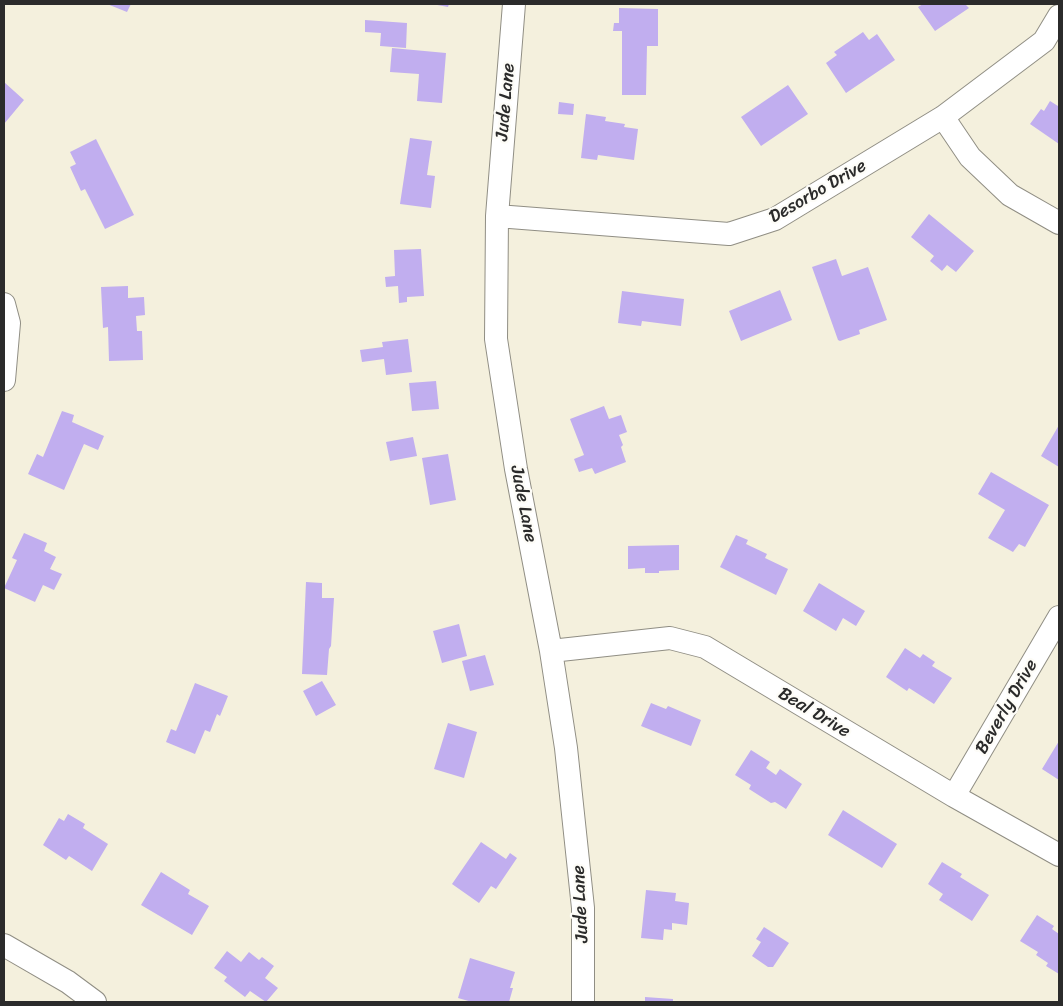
<!DOCTYPE html>
<html>
<head>
<meta charset="utf-8">
<style>
  body { margin:0 }
  #map { position:relative; width:1063px; height:1006px; overflow:hidden; background:#f4f0dd; font-family:Sriracha,sans-serif }
  canvas { display:block }
  .frame { position:absolute; inset:0; border:5px solid #2b2b2b; pointer-events:none }
</style>
</head>
<body>
<div id="map">
<canvas width="1063" height="1006"></canvas>
<div class="frame"></div>
</div>
<script>
const ctx = document.querySelector('canvas').getContext('2d');
ctx.lineJoin = 'round';
function fill(path, color) { ctx.fillStyle = color; ctx.fill(path, 'evenodd'); }
function trace(path, color, width, dash) { ctx.strokeStyle = color; ctx.lineWidth = width; ctx.lineCap = dash ? 'butt' : 'round'; ctx.setLineDash(dash || []); ctx.stroke(path); }
function label(font, color, halo, rows, align = 'center') {
  ctx.font = font + ' Sriracha,sans-serif'; ctx.lineWidth = 4.5; ctx.setLineDash([]); ctx.textBaseline = 'middle'; ctx.strokeStyle = halo; ctx.fillStyle = color; for (const [text, x, y, turn = 0] of rows) {
    ctx.save(); ctx.translate(x, y); ctx.rotate((+turn || 0) * Math.PI / 180); ctx.textAlign = isNaN(turn) ? turn : align; if (halo) ctx.strokeText(text, 0, 0); ctx.fillText(text, 0, 0); ctx.restore();
  }
}
const building = new Path2D(`
  M107 4H131L127 12Z
  M432 4H449L448 7Z
  M923 4H968L966 5 969 8 935 31 918 7Z
  M619 8 658 9V46H647L646 95H622V31H613L614 23H619Z
  M365 20 407 23 406 48 380 46 381 33 365 32Z
  M863 32 869 40 877 34 895 60 846 93 826 63 837 55 834 52Z
  M392 48 446 53 442 103 417 101 419 74 390 72Z
  M4 82 24 100 4 124Z
  M788 85 808 114 761 146 741 117Z
  M1050 101 1058 106 1059 104V144L1030 124 1041 109 1044 111Z
  M559 102 574 104 573 115 558 114Z
  M586 114 606 117 605 121 625 124 624 127 638 129 634 160 598 155 597 160 581 158Z
  M410 138 432 141 427 175 435 176 431 208 400 204Z
  M96 139 134 215 105 229 85 189 81 191 70 167 76 164 70 152Z
  M929 214 974 251 956 272 947 265 942 271 930 261 934 256 911 237Z
  M421 249 424 296 407 297V302L399 303 398 286 386 287 385 277 395 276 394 250Z
  M836 259 842 276 868 267 887 320 859 330 860 334 840 341 838 340 812 267Z
  M128 286V298L144 297 145 315 136 316 137 331H142L143 360 109 361 108 327 103 328 101 287Z
  M780 290 792 320 741 341 729 311Z
  M622 291 684 299 681 326 642 321 641 326 618 323Z
  M408 339 412 372 386 375 384 359 362 362 360 350 383 347 382 342Z
  M436 381 439 409 412 411 409 383Z
  M604 406 609 419 621 415 627 432 619 435 623 445 621 447 626 462 595 474 592 468 579 472 574 459 584 455 570 419Z
  M62 411 74 415 72 422 104 436 98 450 84 444 64 490 28 474 37 454 43 457Z
  M1059 425V467L1041 456Z
  M413 437 417 456 390 461 386 442Z
  M448 454 456 500 430 505 422 458Z
  M991 472 1049 505 1025 547 1019 544 1013 552 988 538 1005 510 978 494Z
  M24 533 47 543 44 551 56 557 50 569 62 574 54 590 43 585 35 602 4 588 17 560 12 558Z
  M736 535 748 540 746 544 767 554 765 558 788 569 776 595 720 567Z
  M679 545V570L659 571V573H645V568L628 569V546Z
  M306 582 322 583V598H334L331 646 329 649 327 675 302 674Z
  M819 583 865 611 856 626 843 618 836 631 803 611Z
  M459 624 467 656 442 663 433 631Z
  M905 648 920 658 923 654 935 662 932 666 952 678 934 704 909 688 907 691 886 677Z
  M485 655 494 685 470 691 462 661Z
  M322 681 336 705 316 716 303 691Z
  M195 683 228 696 220 716 217 714 210 732 205 730 195 754 166 742 171 729 176 731Z
  M651 703 666 709 668 706 701 720 691 746 641 726Z
  M448 723 477 732 464 778 434 769Z
  M1059 741V780L1042 769Z
  M751 750 770 762 766 768 776 775 780 769 802 784 786 809 775 802 771 803 749 789 751 785 735 775Z
  M843 810 897 844 882 868 828 835Z
  M68 814 85 824 83 828 108 844 92 871 69 856 66 860 43 845 59 818 64 821Z
  M481 842 506 859 510 853 517 858 496 889 491 886 479 903 452 884Z
  M942 862 962 874 960 877 989 895 972 921 939 900 943 894 928 884Z
  M161 872 190 890 188 894 209 906 192 935 141 905Z
  M646 890 676 893 675 901 689 903 687 925 672 923V930L664 929 663 940 641 938Z
  M1037 915 1054 926 1052 929 1059 934V974L1046 966 1048 963 1036 955 1038 952 1020 941Z
  M764 927 789 943 773 967H768L752 956 761 942 756 939Z
  M227 951 241 962 249 952 259 960 262 957 274 966 265 978 278 988 266 1002 250 991 245 997 224 981 227 977 214 968Z
  M470 958 515 972 510 988H513L509 1002H472L458 998Z
  M645 997 673 999V1002H645Z`);
const minor = new Path2D(`
  M514 4 497 216 496 339 516 469 551 651 566 748 583 908V1002
  M943 117 970 157 1010 195 1059 223
  M497 216 729 234 775 219 943 117 1044 41 1059 16
  M4 304 9 323 4 380
  M551 651 670 638 705 647 954 796 1059 855
  M954 796 1059 617
  M4 945 68 982 95 1002`);
const streetNames = [
  ["Jude Lane",506,102,-85],
  ["Desorbo Drive",818,192,-30],
  ["Jude Lane",523,504,79],
  ["Beverly Drive",1007,707,-60],
  ["Beal Drive",814,713,31],
  ["Jude Lane",581,904,-93]
];
fill(building, '#c1aeef');
trace(minor, '#908e84', 24);
trace(minor, '#fff', 22);
label('18px', '#2b2b2b', '#fdfcf7', streetNames);
</script>
</body>
</html>
